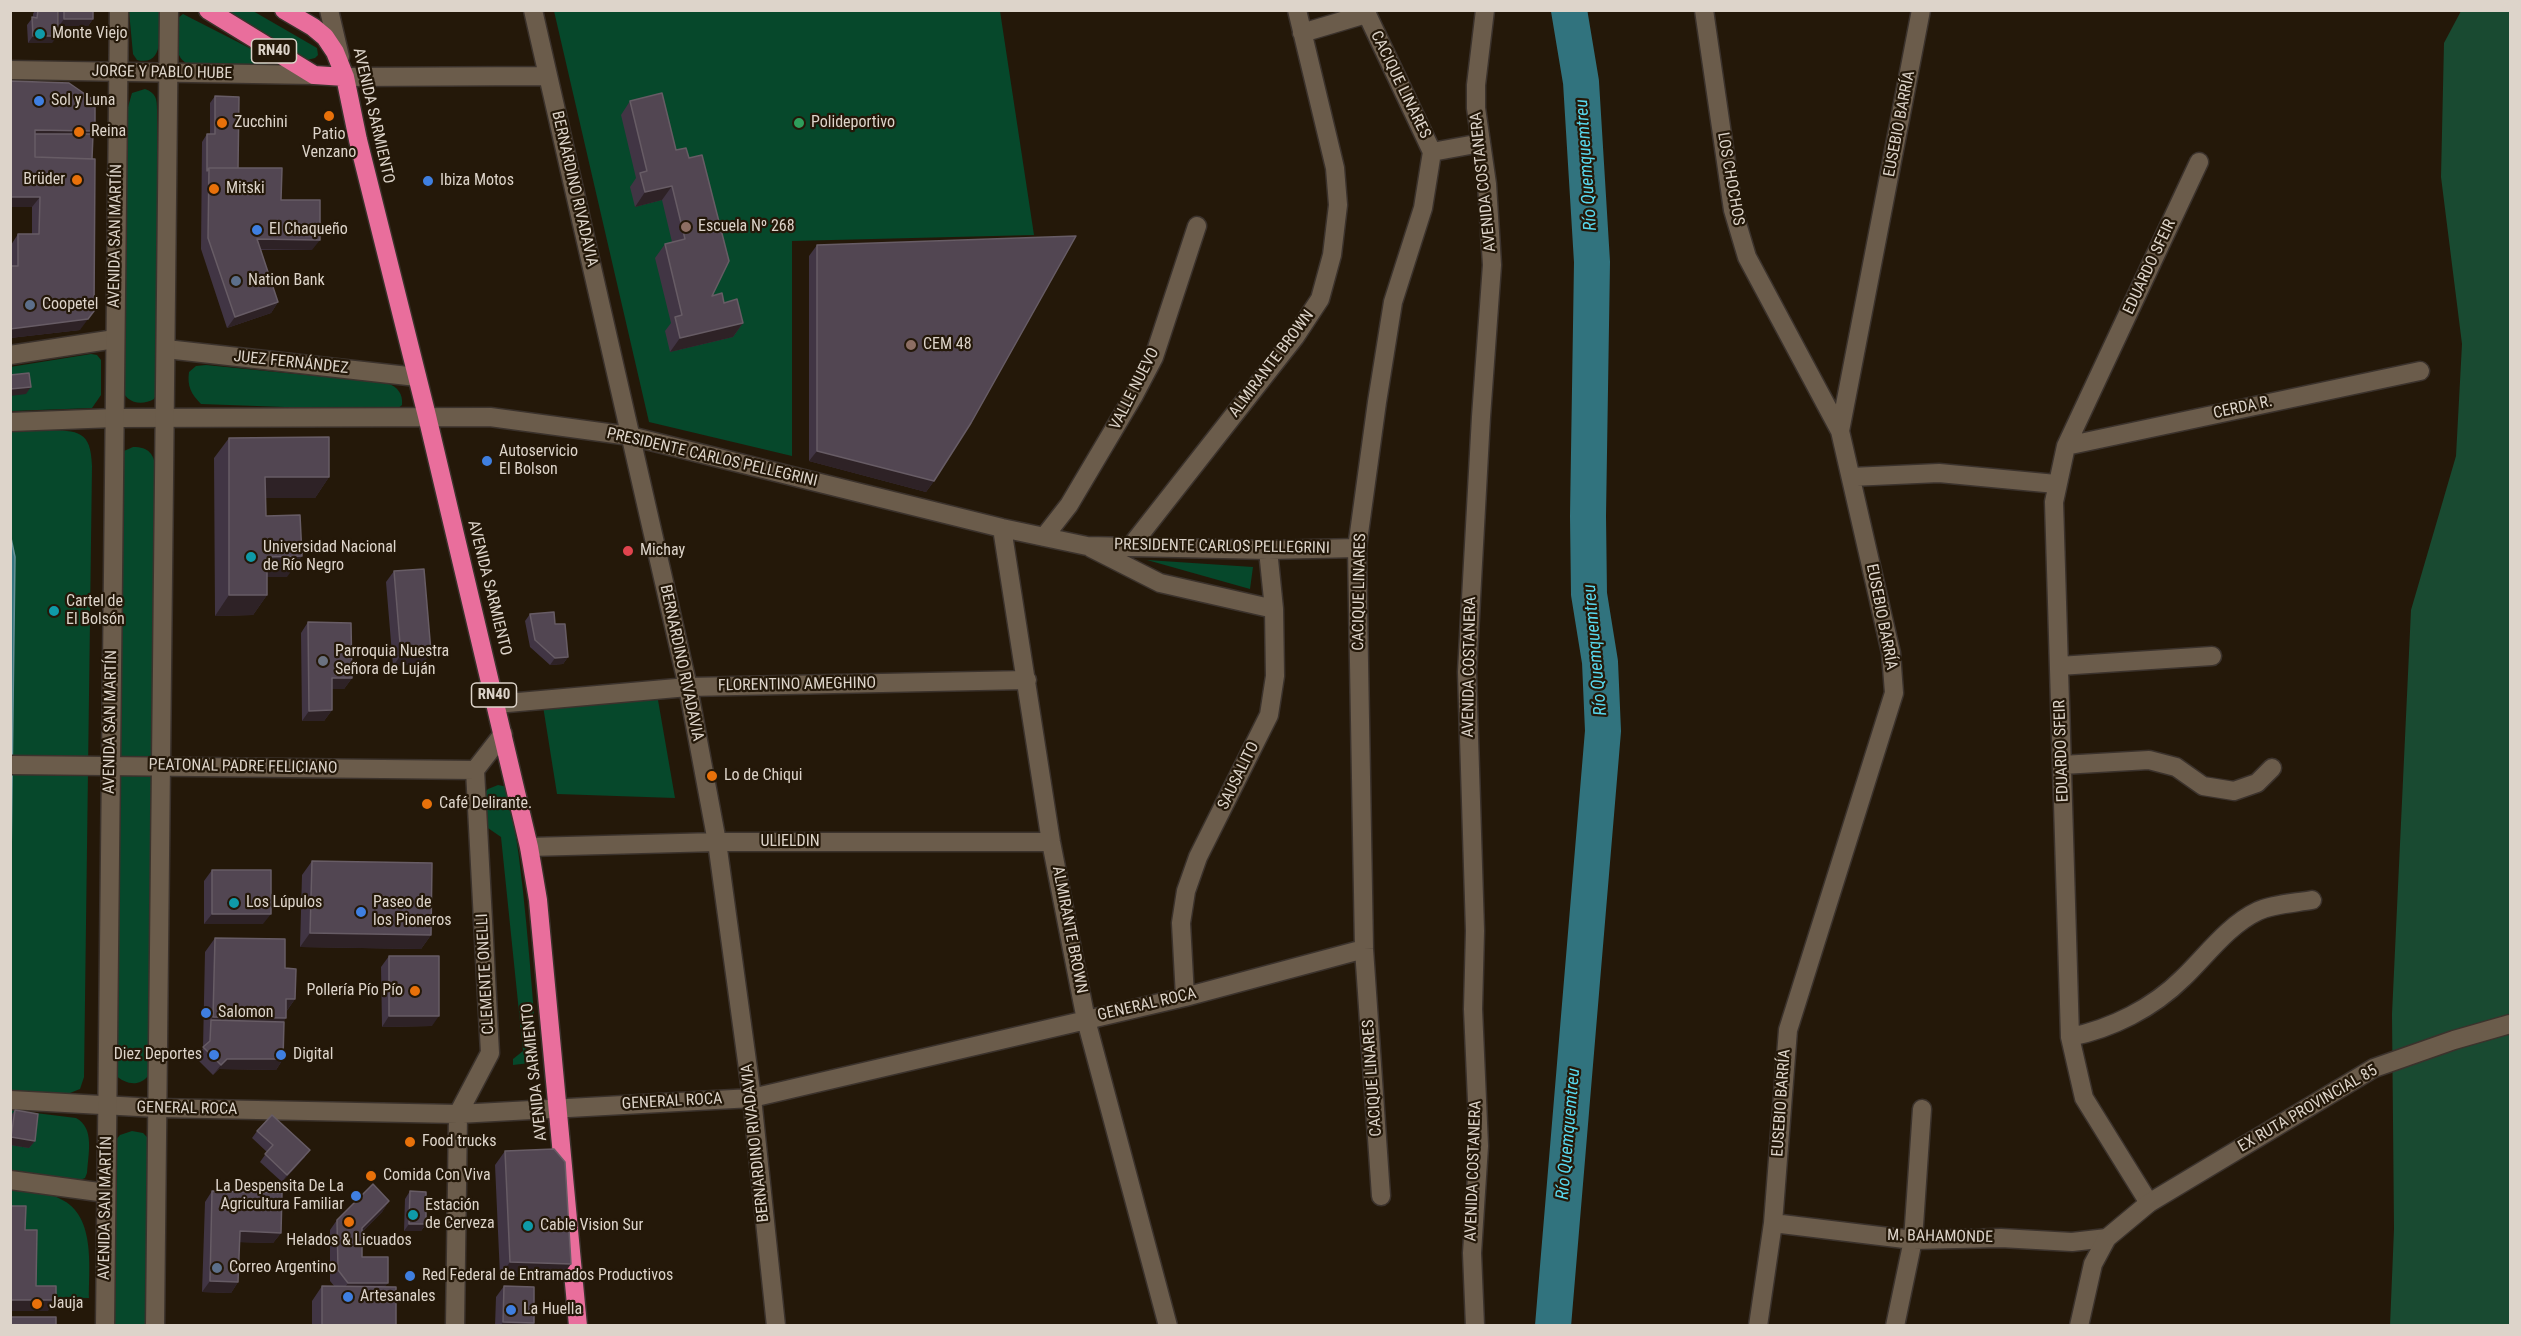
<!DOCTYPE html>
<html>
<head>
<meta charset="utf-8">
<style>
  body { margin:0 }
  #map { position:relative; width:2521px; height:1336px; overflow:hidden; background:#241809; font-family:"Roboto Condensed",sans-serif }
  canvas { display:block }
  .frame { position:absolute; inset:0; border:12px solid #ddd4ca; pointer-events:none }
</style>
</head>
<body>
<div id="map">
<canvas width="2521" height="1336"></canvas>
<div class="frame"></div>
</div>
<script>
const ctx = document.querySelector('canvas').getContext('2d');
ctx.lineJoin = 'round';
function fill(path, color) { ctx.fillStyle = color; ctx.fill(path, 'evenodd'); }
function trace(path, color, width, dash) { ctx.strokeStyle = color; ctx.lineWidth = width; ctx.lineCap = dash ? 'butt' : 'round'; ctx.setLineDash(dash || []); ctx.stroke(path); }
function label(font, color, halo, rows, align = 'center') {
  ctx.font = font + ' "Roboto Condensed",sans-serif'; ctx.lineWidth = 4.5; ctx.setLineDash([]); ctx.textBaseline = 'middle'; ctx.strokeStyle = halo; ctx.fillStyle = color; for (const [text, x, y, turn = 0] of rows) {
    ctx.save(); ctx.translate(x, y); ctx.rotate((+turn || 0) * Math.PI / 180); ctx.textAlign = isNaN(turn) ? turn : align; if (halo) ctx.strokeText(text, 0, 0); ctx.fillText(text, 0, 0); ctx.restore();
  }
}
const green = new Path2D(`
  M129 11H159C159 30 166 67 137 60L133 54Z
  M219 11H253L317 48 318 55 315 58 307 60Z
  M554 11H1000L1034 235 792 241V456L649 422Z
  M183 14 267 57 268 63 261 66 191 65C171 59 178 36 178 18Z
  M145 89C156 93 157 99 157 109L159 388 154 399C140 407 124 402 121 386L128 107 132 93Z
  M91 354 97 355 101 360V395L92 408 11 411 10 367Z
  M206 365 387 383C398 387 403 394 402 405L395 411 201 404C191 394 187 386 189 372L196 366Z
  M47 430C78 431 91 430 92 466L84 1077 80 1089 65 1095 11 1092V432Z
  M133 447C149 447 154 454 156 469L149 1075C139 1087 127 1085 115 1075L120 457 124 451Z
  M1147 560 1253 567 1250 589Z
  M658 700 675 798 557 794 543 706Z
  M498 785 508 787C525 878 530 970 538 1062L513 1065V1059L523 1051 501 837 485 826 483 794 488 789Z
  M11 1110 76 1118C95 1128 88 1154 87 1173L85 1178 80 1180 11 1170Z
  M132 1131 143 1133 149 1139 147 1325 112 1326 113 1143 120 1135Z
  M11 1190C24 1192 39 1192 53 1196 96 1209 89 1261 89 1298L28 1297 11 1216Z`);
const forest = new Path2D(`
  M2461 11H2510V1325L2390 1326 2394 1229 2392 1014 2411 610 2456 456 2462 344 2441 177 2444 43Z`);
const water = new Path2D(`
  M11 538 15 557 11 862Z`);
const river = new Path2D(`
  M1553 1326 1603 731 1600 662 1589 594 1588 516 1592 262 1581 82 1569 10`);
const street = new Path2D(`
  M533 10 688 687 717 842 752 1098 776 1326
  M1365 10 1432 152 1423 208 1393 302 1377 402 1357 548 1364 949 1381 1196
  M1704 10 1733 210 1747 257 1840 431
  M1302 33 1366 14
  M10 70 314 75
  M345 77 548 76
  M1432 152 1481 143
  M166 349 417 377
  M10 355 115 339
  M10 422 114 418 490 417 630 436 1002 528 1087 546 1268 550 1357 548
  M2066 446 2420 371
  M1851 477 1939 473 2056 484
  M1002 528 1051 842 1086 1020 1168 1326
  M1044 537 1069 505 1133 397 1154 357 1197 226
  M1131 546 1295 337 1320 299 1332 255 1338 205 1335 168 1297 10
  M1091 548 1160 583 1274 609
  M2059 666 2212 656
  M496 704 688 687 1027 680
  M12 765 475 770
  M2062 765 2149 760 2176 767 2203 786 2234 791 2257 783 2272 768
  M529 847 717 842H1051
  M1185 997 1181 923 1186 891 1198 857 1269 715 1275 676 1274 609 1268 550
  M2070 1037C2111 1029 2153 1008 2183 978 2206 956 2228 925 2258 911 2273 904 2295 903 2312 900
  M10 1100 157 1108 458 1114 752 1098 1185 997 1364 949
  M10 1180 106 1193
  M2149 1203 2084 1098 2070 1037 2054 502 2066 446 2199 162
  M1773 1223 1913 1240 2001 1238 2072 1242 2107 1238
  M455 1326 458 1114 490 1053 475 770 503 734
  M1475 1326 1472 1253 1479 1146 1473 1009 1475 931 1467 672 1481 417 1492 265 1487 184 1476 108V85L1485 10
  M1758 1326 1773 1223 1788 1030 1894 693 1891 653 1840 431 1921 10
  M1895 1326 1913 1240 1922 1109`);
const secondary = new Path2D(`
  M329 10 340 57
  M105 1326 119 10
  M155 1326 169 10
  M2079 1326 2093 1264 2107 1238 2149 1203 2374 1068 2454 1040 2510 1024`);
const highway = new Path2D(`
  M208 10 314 75 345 77
  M284 10 313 27 325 37 335 52 345 77 358 140 427 416 529 847 538 900 578 1326`);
const wall = new Path2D(`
  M35 10H58L52 43H28L27 25 33 17V14Z
  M59 10H93V19L88 26H59Z
  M10 81 95 131 93 134 80 330 10 338 11 245 18 234H32V207H10Z
  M662 93 712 296 724 303 743 323 733 337 670 352 665 331 671 323 655 258 665 244 672 242 662 200 635 207 630 187 636 178 621 115 630 101Z
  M215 96 238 168 281 200 312 250H261L278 302 271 313 227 328 201 249 202 142 207 134H210V103Z
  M817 245 934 481 926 492 809 461V256Z
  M229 438 329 477 315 498H265L266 516 287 577H267V595L253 615 215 616 214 458Z
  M394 571 424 663 393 666 386 582Z
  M530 614 555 624 568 657 563 664 550 665 530 647 525 621Z
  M308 622 352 678 344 689H332V710L324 721H302L301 633Z
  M312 861 431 935 421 949 300 947 302 875Z
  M212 870 263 924H204V881Z
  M215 938 285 968 295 999 286 1012 284 1022 283 1059 276 1070 219 1069 213 1075 196 1058 203 1048 205 952Z
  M389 956 432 1026 382 1027 381 967Z
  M15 1110 35 1141 29 1148 10 1145V1117Z
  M257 1131 305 1157 282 1182 260 1162 267 1152 252 1138Z
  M505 1151 561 1278 500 1276 495 1165Z
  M212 1191 281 1233 273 1243 239 1242 238 1282 231 1293 202 1292 205 1202Z
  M410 1191 426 1224 421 1231H404L405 1199Z
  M389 1201 382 1212 362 1232V1257L385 1287 396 1326H312V1301L322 1286 335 1287 330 1281V1230L337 1220Z
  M504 1286 534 1323 532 1326H495L496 1297Z`);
const shadedWall = new Path2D(`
  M64 19H93L88 26H59Z
  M33 36H58L52 43H28Z
  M35 130 95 131 87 142 33 134Z
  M672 186 662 200 635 207 645 192Z
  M10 197H40L32 207H10Z
  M257 239 320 240 312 250 250 249Z
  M278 302 271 313 227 328 235 317Z
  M94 311 80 330 10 338V329Z
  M743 323 733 337 670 352 680 338Z
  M31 387 26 394 10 396V389Z
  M817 451 934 481 926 492 809 461Z
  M265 477H329L315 498H250Z
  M302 556 287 577H253L267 557Z
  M229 595H267L253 615 215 616Z
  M431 652 424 663 393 666 401 655Z
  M568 657 563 664 550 665 555 658Z
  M332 678H352L344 689H324Z
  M332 710 324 721H302L309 711Z
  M212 914H271L263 924H204Z
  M310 933 431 935 421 949 300 947Z
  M286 999H295L285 1013Z
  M389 1016H439L432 1026 382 1027Z
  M213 1017 286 1018 276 1032 211 1020Z
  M227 1059H283L276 1070 219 1069 213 1075 221 1065Z
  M11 1137 35 1141 29 1148 10 1145Z
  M310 1150 305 1157 282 1182 287 1175Z
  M389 1201 382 1212 354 1239 362 1228Z
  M409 1224H426L421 1231H404Z
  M240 1231 281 1233 273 1243 232 1242Z
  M510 1262 571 1264 561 1278 500 1276Z
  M210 1281 238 1282 231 1293 202 1292Z
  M348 1283H388L380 1293H341Z
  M10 1300H56L48 1311H10Z
  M503 1322 534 1323 532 1326H500Z`);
const building = new Path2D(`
  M38 10H58V36H33L32 17 37 18Z
  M64 10H93V19H64Z
  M10 81 69 83 95 101V131L35 130V157L95 159 94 311 88 319 10 329V266H18V234H39L40 197H10Z
  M662 93 676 150 686 148 689 158 702 155 729 261 712 296 722 293 724 303 737 299 743 323 680 338 675 317 682 315 665 244 685 239 672 186 645 192 640 173 647 171 630 101Z
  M215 96 239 97 238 168H209L207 171V134H215Z
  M35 134H93L92 159 35 157Z
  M209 168H282L281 200H320V240L257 239 278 302 235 317 208 238Z
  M1076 236 971 423 934 481 817 451V245Z
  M29 373 31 387 10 389V375Z
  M329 437V477H265L266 516 300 515 302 556 267 557V595H229V438Z
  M424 569 431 652 401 655 394 571Z
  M554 612 555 624H565L568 657 555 658 535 640 530 614Z
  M308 622 351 623 352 678H332V710L309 711Z
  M312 861 432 863 431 935 310 933Z
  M212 870H271V914H212Z
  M215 938 285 939V968L296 969 295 999H286V1018L213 1017Z
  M389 956H439V1016H389Z
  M211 1020 284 1022 283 1059H227L221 1065 203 1047 210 1041Z
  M15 1110 38 1114 35 1141 11 1137Z
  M272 1115 310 1150 287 1175 265 1154 273 1145 257 1131Z
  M554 1149 565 1162 571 1264 510 1262 505 1151Z
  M373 1184 389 1201 362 1228V1257H388V1283H348L338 1270 337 1220Z
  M212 1191 282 1193 281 1233 240 1231 238 1282 210 1281Z
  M410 1191 426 1192V1224H409Z
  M10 1206H26L25 1230H37L36 1286H56V1300H10Z
  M322 1286 396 1287V1326H322Z
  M504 1286 534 1287V1323L503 1322Z
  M10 1317H56V1326H10Z`);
const markers = [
  [40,34,6,"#0f9aa8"],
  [39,101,6,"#3f7fe0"],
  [329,116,6,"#e8710a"],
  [222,123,6,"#e8710a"],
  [799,123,6,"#2e9e5b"],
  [79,132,6,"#e8710a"],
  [77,180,6,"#e8710a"],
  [428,181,6,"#3f7fe0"],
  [214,189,6,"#e8710a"],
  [686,227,6,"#8d6e63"],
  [257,230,6,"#3f7fe0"],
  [236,281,6,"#5c6f8a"],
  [30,305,6,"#5c6f8a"],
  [911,345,6,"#8d6e63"],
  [487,461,6,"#3f7fe0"],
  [628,551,6,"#e0444e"],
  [251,557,6,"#0f9aa8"],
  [54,611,6,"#0f9aa8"],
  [323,661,6,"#6b7280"],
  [712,776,6,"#e8710a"],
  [427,804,6,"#e8710a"],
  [234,903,6,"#0f9aa8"],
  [361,912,6,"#3f7fe0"],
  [415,991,6,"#e8710a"],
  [206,1013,6,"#3f7fe0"],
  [214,1055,6,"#3f7fe0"],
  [281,1055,6,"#3f7fe0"],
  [410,1142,6,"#e8710a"],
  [371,1176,6,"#e8710a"],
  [356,1196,6,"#3f7fe0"],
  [413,1215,6,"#0f9aa8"],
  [349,1222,6,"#e8710a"],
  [528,1226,6,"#0f9aa8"],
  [217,1268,6,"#5c6f8a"],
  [410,1276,6,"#3f7fe0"],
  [348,1297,6,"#3f7fe0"],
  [37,1304,6,"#e8710a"],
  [511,1310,6,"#3f7fe0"]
];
const shields = [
  [274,51,45],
  [494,695,45]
];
const shieldNames = [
  ["RN40",274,51],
  ["RN40",494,695]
];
const poiNames = [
  ["Monte Viejo",52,34],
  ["Sol y Luna",51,101],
  ["Zucchini",234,123],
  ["Polideportivo",811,123],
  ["Reina",91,132],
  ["Patio",329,135,"center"],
  ["Venzano",329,153,"center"],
  ["Brüder",65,180,"right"],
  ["Ibiza Motos",440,181],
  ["Mitski",226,189],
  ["Escuela Nº 268",698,227],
  ["El Chaqueño",269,230],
  ["Nation Bank",248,281],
  ["Coopetel",42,305],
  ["CEM 48",923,345],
  ["Autoservicio",499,452],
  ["El Bolson",499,470],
  ["Universidad Nacional",263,548],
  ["de Río Negro",263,566],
  ["Michay",640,551],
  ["Cartel de",66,602],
  ["El Bolsón",66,620],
  ["Parroquia Nuestra",335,652],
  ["Señora de Luján",335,670],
  ["Lo de Chiqui",724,776],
  ["Café Delirante.",439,804],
  ["Los Lúpulos",246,903],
  ["Paseo de",373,903],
  ["los Pioneros",373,921],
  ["Pollería Pío Pío",403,991,"right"],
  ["Salomon",218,1013],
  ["Diez Deportes",202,1055,"right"],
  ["Digital",293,1055],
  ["Food trucks",422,1142],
  ["Comida Con Viva",383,1176],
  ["La Despensita De La",344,1187,"right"],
  ["Agricultura Familiar",344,1205,"right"],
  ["Estación",425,1206],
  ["de Cerveza",425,1224],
  ["Cable Vision Sur",540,1226],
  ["Helados & Licuados",349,1241,"center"],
  ["Correo Argentino",229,1268],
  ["Red Federal de Entramados Productivos",422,1276],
  ["Artesanales",360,1297],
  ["Jauja",49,1304],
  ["La Huella",523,1310]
];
const streetNames = [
  ["JORGE Y PABLO HUBE",162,73,1],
  ["CACIQUE LINARES",1400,85,64],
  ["AVENIDA SARMIENTO",373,116,77],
  ["EUSEBIO BARRÍA",1900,124,-79],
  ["LOS CHOCHOS",1730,179,80],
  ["AVENIDA COSTANERA",1484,182,-96],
  ["BERNARDINO RIVADAVIA",574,189,77],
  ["AVENIDA SAN MARTÍN",116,236,-89],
  ["EDUARDO SFEIR",2150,267,-65],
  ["JUEZ FERNÁNDEZ",291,363,6],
  ["ALMIRANTE BROWN",1272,364,-53],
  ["VALLE NUEVO",1135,389,-63],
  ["CERDA R.",2243,408,-12],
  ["PRESIDENTE CARLOS PELLEGRINI",712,458,13],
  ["PRESIDENTE CARLOS PELLEGRINI",1222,547,1],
  ["AVENIDA SARMIENTO",489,588,76],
  ["CACIQUE LINARES",1360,592,-89],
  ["EUSEBIO BARRÍA",1881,617,79],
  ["BERNARDINO RIVADAVIA",681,663,78],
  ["AVENIDA COSTANERA",1470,667,-89],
  ["FLORENTINO AMEGHINO",797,685,-1],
  ["AVENIDA SAN MARTÍN",111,722,-89],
  ["EDUARDO SFEIR",2062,751,-92],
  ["PEATONAL PADRE FELICIANO",243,767,1],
  ["SAUSALITO",1239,776,-64],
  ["ULIELDIN",790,842],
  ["ALMIRANTE BROWN",1069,930,79],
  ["CLEMENTE ONELLI",486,974,-93],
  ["GENERAL ROCA",1147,1005,-13],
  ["AVENIDA SARMIENTO",535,1072,-96],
  ["CACIQUE LINARES",1373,1078,-94],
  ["GENERAL ROCA",672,1102,-3],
  ["EUSEBIO BARRÍA",1782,1103,-86],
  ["GENERAL ROCA",187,1109,1],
  ["EX RUTA PROVINCIAL 85",2308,1109,-30],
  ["BERNARDINO RIVADAVIA",756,1143,-96],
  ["AVENIDA COSTANERA",1474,1171,-88],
  ["AVENIDA SAN MARTÍN",106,1208,-89],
  ["M. BAHAMONDE",1940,1237,1]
];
const waterNames = [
  ["Río Quemquemtreu",1587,165,-94],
  ["Río Quemquemtreu",1596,650,-95],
  ["Río Quemquemtreu",1569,1134,-85]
];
fill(green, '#06482b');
fill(forest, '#194a31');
fill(water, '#31737e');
trace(water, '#659095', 1.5);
trace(river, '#31737e', 36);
trace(street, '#3b322c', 21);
trace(secondary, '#3b322c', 21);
trace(highway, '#3b322c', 21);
trace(street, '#6b5c4b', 18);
trace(secondary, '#6b5c4b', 18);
trace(highway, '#e96e9c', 18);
fill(wall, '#413544');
fill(shadedWall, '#2e2226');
fill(building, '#524652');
trace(building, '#675c65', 1.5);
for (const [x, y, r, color] of markers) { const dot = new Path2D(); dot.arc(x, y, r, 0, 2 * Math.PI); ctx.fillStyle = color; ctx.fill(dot); trace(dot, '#241809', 2); }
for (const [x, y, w] of shields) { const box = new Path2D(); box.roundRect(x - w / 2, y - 12, w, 24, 4.5); ctx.fillStyle = '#241809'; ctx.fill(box); trace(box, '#ddd4ca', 1.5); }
label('bold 15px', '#ddd4ca', null, shieldNames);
label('16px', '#ddd4ca', '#241809', poiNames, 'left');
label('16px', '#ddd4ca', '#241809', streetNames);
label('italic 18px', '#58d8ee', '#241809', waterNames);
</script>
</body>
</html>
